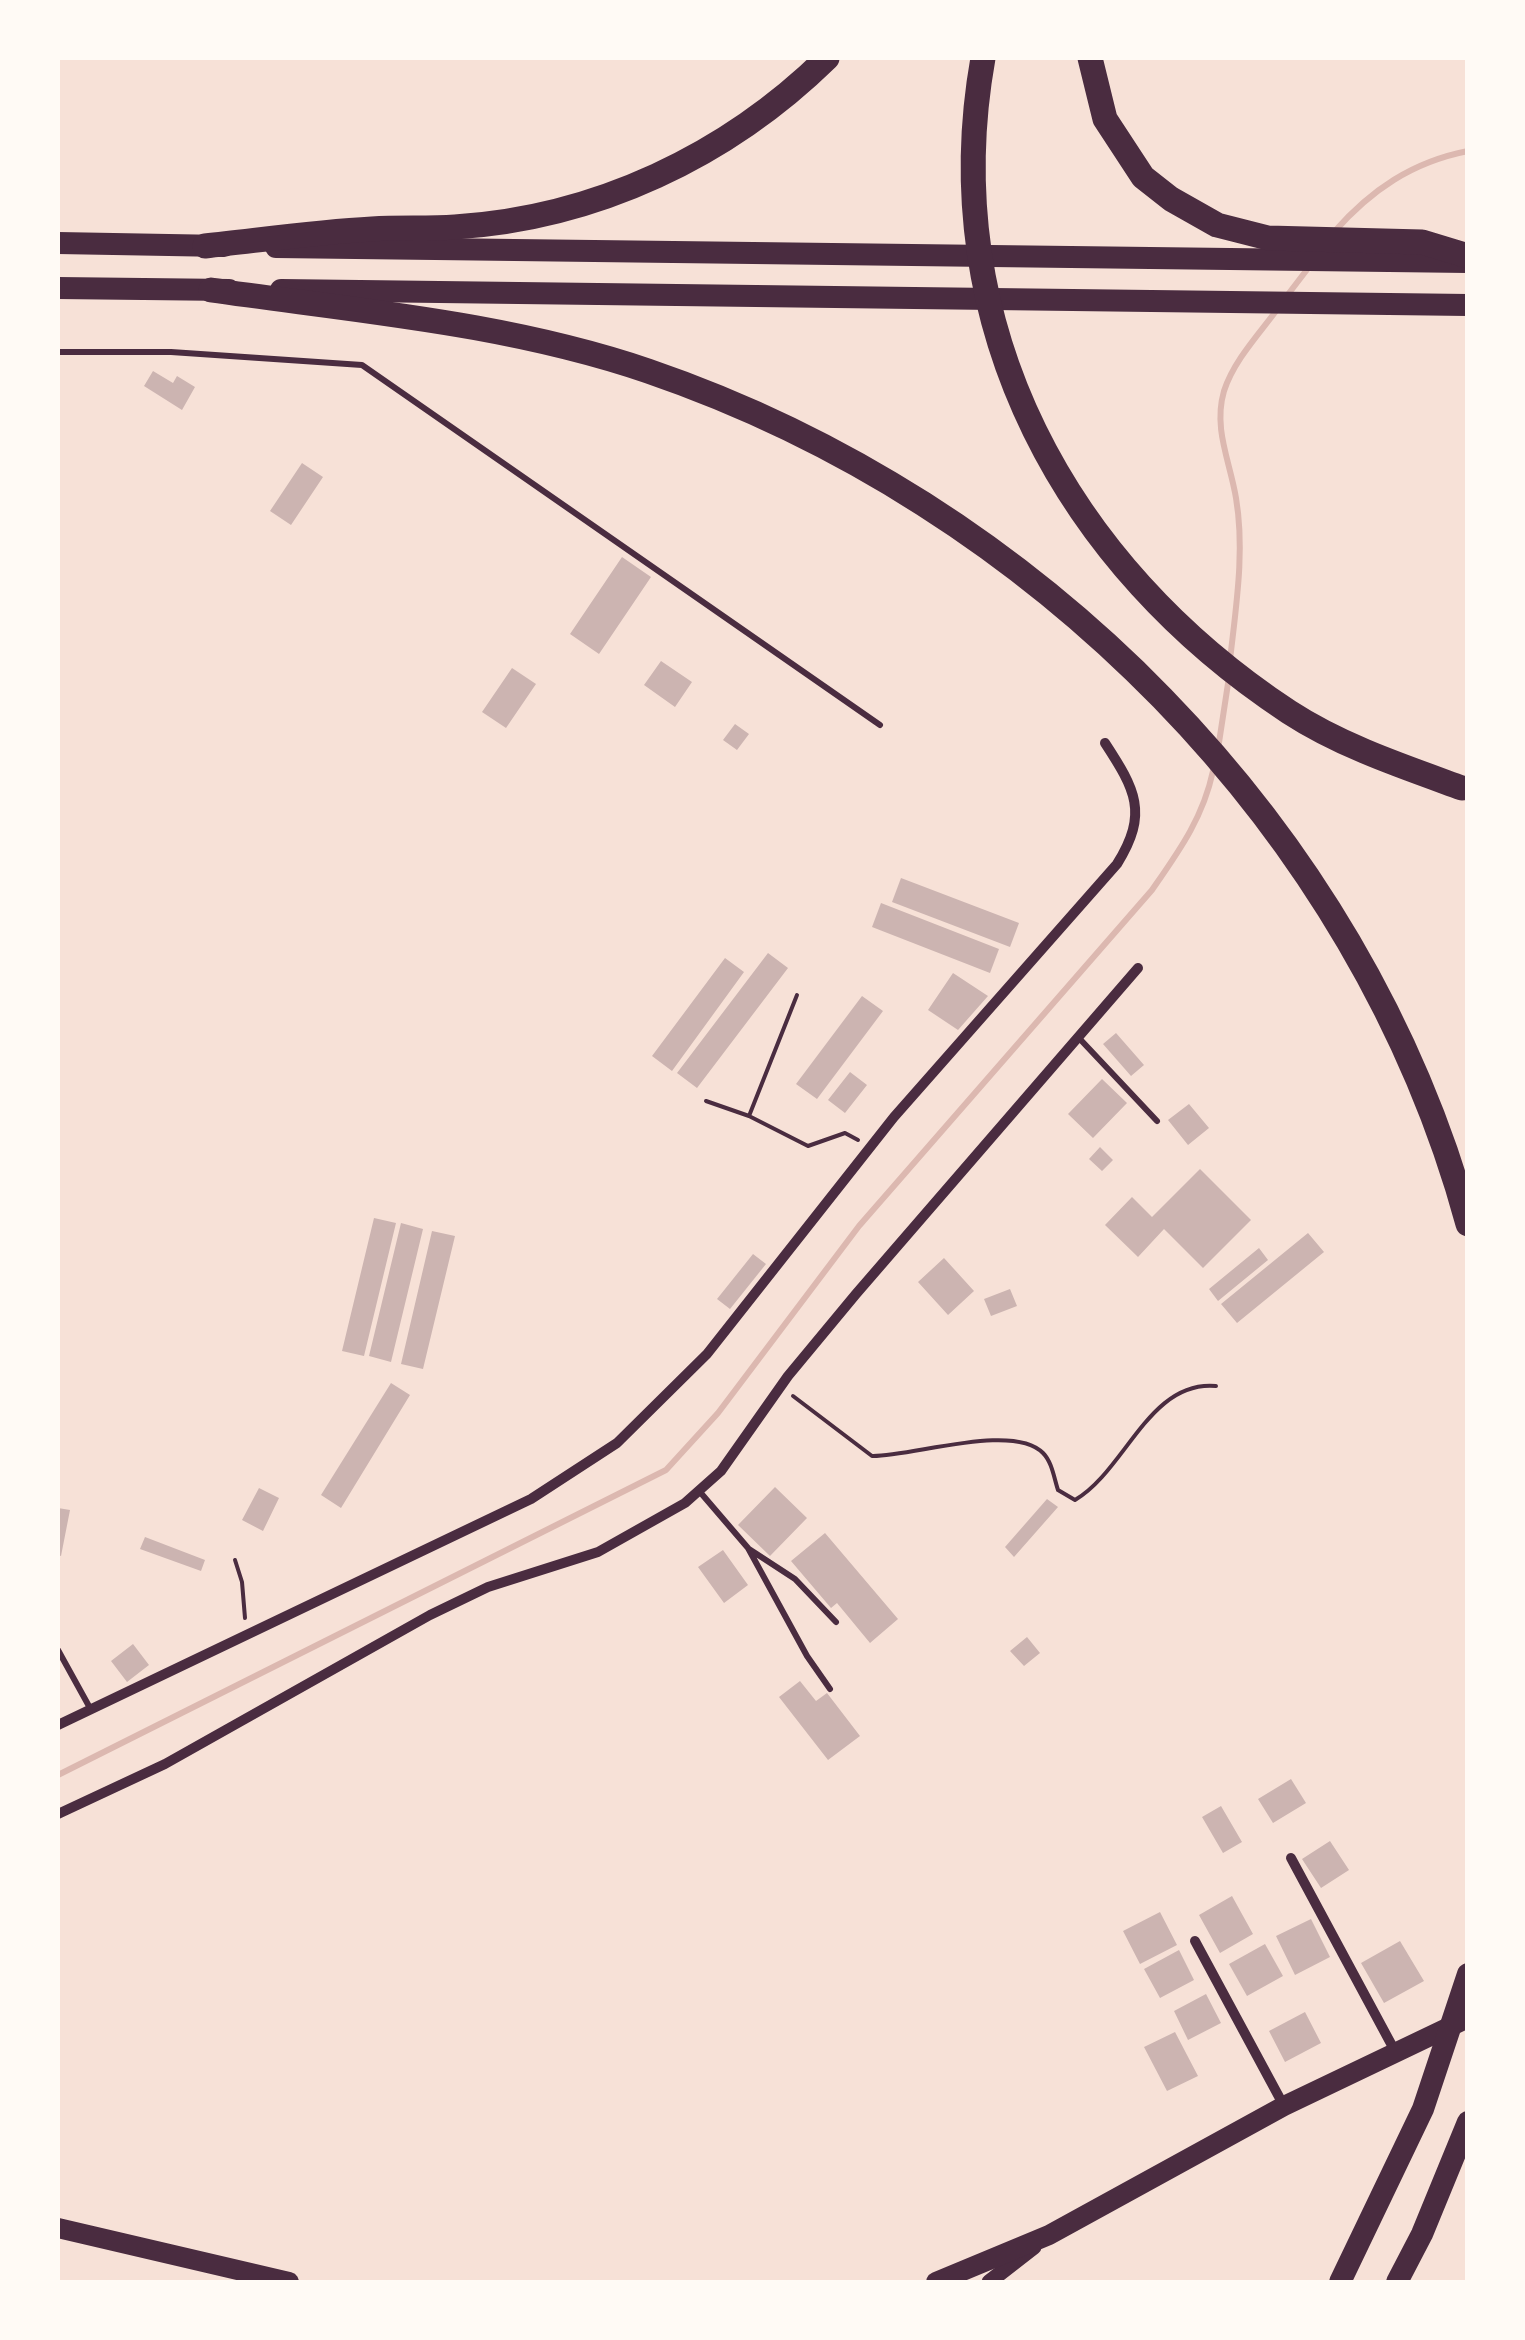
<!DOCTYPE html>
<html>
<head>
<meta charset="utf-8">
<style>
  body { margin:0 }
  #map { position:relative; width:1525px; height:2340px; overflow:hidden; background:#f7e1d7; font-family:"Nunito Sans",sans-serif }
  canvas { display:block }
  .frame { position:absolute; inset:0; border:60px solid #fffaf5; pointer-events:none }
</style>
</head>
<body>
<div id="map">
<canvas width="1525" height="2340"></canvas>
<div class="frame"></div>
</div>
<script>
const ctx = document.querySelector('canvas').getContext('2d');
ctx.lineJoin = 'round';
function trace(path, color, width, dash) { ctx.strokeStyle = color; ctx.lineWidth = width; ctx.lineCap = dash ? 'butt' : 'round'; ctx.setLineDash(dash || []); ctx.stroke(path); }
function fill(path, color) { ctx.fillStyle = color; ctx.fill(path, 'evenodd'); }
const stream = new Path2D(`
  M1334 232C1371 190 1412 162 1468 151
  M1286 297 1309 267
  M1230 660C1236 606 1245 551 1236 498 1230 461 1213 429 1224 391 1234 360 1260 333 1279 307
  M1218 749 1229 677
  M58 1775 666 1470 718 1413 859 1226 1152 890C1179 851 1203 818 1213 771`);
const building = new Path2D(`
  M153 371 173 383 177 376 195 387 182 410 144 386Z
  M302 463 323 477 291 525 270 511Z
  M622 557 651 577 599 654 570 634Z
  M661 661 692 682 675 707 644 685Z
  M512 668 536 684 506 728 482 712Z
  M735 724 749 734 737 750 723 740Z
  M901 878 1019 923 1010 947 892 902Z
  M881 903 999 949 990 973 872 927Z
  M768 953 788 968 697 1088 677 1073Z
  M725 958 744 972 672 1071 652 1056Z
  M953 973 988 996 958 1030 928 1010Z
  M862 996 883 1011 817 1099 796 1084Z
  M1116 1033 1144 1065 1131 1076 1103 1044Z
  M850 1072 867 1085 845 1113 828 1100Z
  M1102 1079 1127 1103 1093 1138 1068 1114Z
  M1189 1104 1209 1128 1188 1145 1168 1120Z
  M1100 1147 1113 1160 1102 1171 1089 1159Z
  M1200 1169 1251 1220 1203 1268 1164 1229 1138 1257 1105 1225 1132 1197 1152 1217Z
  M374 1218 396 1223 364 1356 342 1351Z
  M401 1223 423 1229 391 1362 369 1356Z
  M432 1231 455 1236 423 1369 401 1364Z
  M1308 1233 1324 1252 1237 1323 1221 1304Z
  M1259 1248 1268 1260 1218 1301 1209 1289Z
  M753 1254 766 1264 730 1309 717 1299Z
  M944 1258 974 1291 948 1315 918 1282Z
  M1010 1289 1017 1306 991 1316 984 1299Z
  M391 1383 410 1395 341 1508 321 1495Z
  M775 1487 807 1518 770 1556 738 1525Z
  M259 1488 279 1498 263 1531 242 1520Z
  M1047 1499 1058 1507 1014 1557 1005 1547Z
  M58 1508 70 1510 61 1556 58 1555Z
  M825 1533 898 1619 870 1643 837 1603 831 1608 791 1561Z
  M145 1537 205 1560 201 1571 140 1549Z
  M723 1550 748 1585 724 1603 698 1567Z
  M1027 1637 1040 1653 1024 1666 1010 1651Z
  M133 1644 149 1665 127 1682 111 1661Z
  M800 1681 816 1701 827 1693 860 1736 828 1760 779 1697Z
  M1291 1779 1306 1803 1273 1823 1258 1799Z
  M1221 1806 1242 1842 1223 1853 1202 1817Z
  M1330 1841 1349 1870 1321 1888 1302 1859Z
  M1232 1896 1253 1934 1220 1953 1199 1915Z
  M1160 1912 1177 1945 1140 1964 1123 1931Z
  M1311 1919 1330 1957 1295 1975 1276 1936Z
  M1400 1941 1424 1981 1384 2003 1361 1963Z
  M1265 1944 1283 1976 1247 1996 1229 1964Z
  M1179 1950 1194 1980 1160 1998 1144 1969Z
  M1206 1994 1221 2023 1188 2040 1174 2011Z
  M1305 2012 1321 2043 1285 2062 1269 2031Z
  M1175 2032 1198 2076 1167 2091 1144 2047Z`);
const path = new Path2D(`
  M706 1101 749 1116 808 1146 845 1133 858 1140
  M749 1116 797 995
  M793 1396 872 1456C911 1457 1013 1422 1043 1453 1052 1462 1054 1478 1058 1490L1075 1500C1126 1470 1149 1380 1216 1386
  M235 1560 242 1582 245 1618`);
const service = new Path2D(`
  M58 352H171L362 365 880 725
  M1078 1037 1157 1121
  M700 1492 748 1548 807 1656 830 1689
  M749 1549 795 1579 836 1622
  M58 1650 90 1708`);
const minor = new Path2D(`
  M58 1725 531 1499 617 1443 707 1354 894 1117 1117 864C1149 813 1135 789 1105 743
  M58 1814 165 1764 430 1615 488 1587 598 1552 685 1503 721 1471 788 1376 856 1294 1138 968
  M1291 1858 1396 2053
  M1195 1941 1284 2106`);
const tertiary = new Path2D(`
  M989 2282 1034 2247`);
const primary = new Path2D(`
  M58 2228 289 2282
  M936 2282 1049 2235 1284 2106 1468 2018`);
const trunk = new Path2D(`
  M58 243 224 246
  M276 247 1468 262
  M58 288 229 290
  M281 290 1468 305
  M1340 2282 1423 2109 1468 1974
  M1397 2282 1422 2234 1468 2122`);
const motorway = new Path2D(`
  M983 58C935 326 1067 566 1289 712 1341 746 1404 767 1462 788
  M1090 58 1105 119 1143 177 1171 199 1217 225 1268 238 1422 242 1468 256
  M205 246C261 240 316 232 372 229 399 227 427 229 455 227 596 218 727 156 827 58
  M211 290C358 311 507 323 648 371 1034 503 1360 827 1468 1224`);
trace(stream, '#dcb8b0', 6);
fill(building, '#ccb4b1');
trace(path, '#4a2c40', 4);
trace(service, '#4a2c40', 6);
trace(minor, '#4a2c40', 10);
trace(tertiary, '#4a2c40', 15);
trace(primary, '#4a2c40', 20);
trace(trunk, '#4a2c40', 22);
trace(motorway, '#4a2c40', 25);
</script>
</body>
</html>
